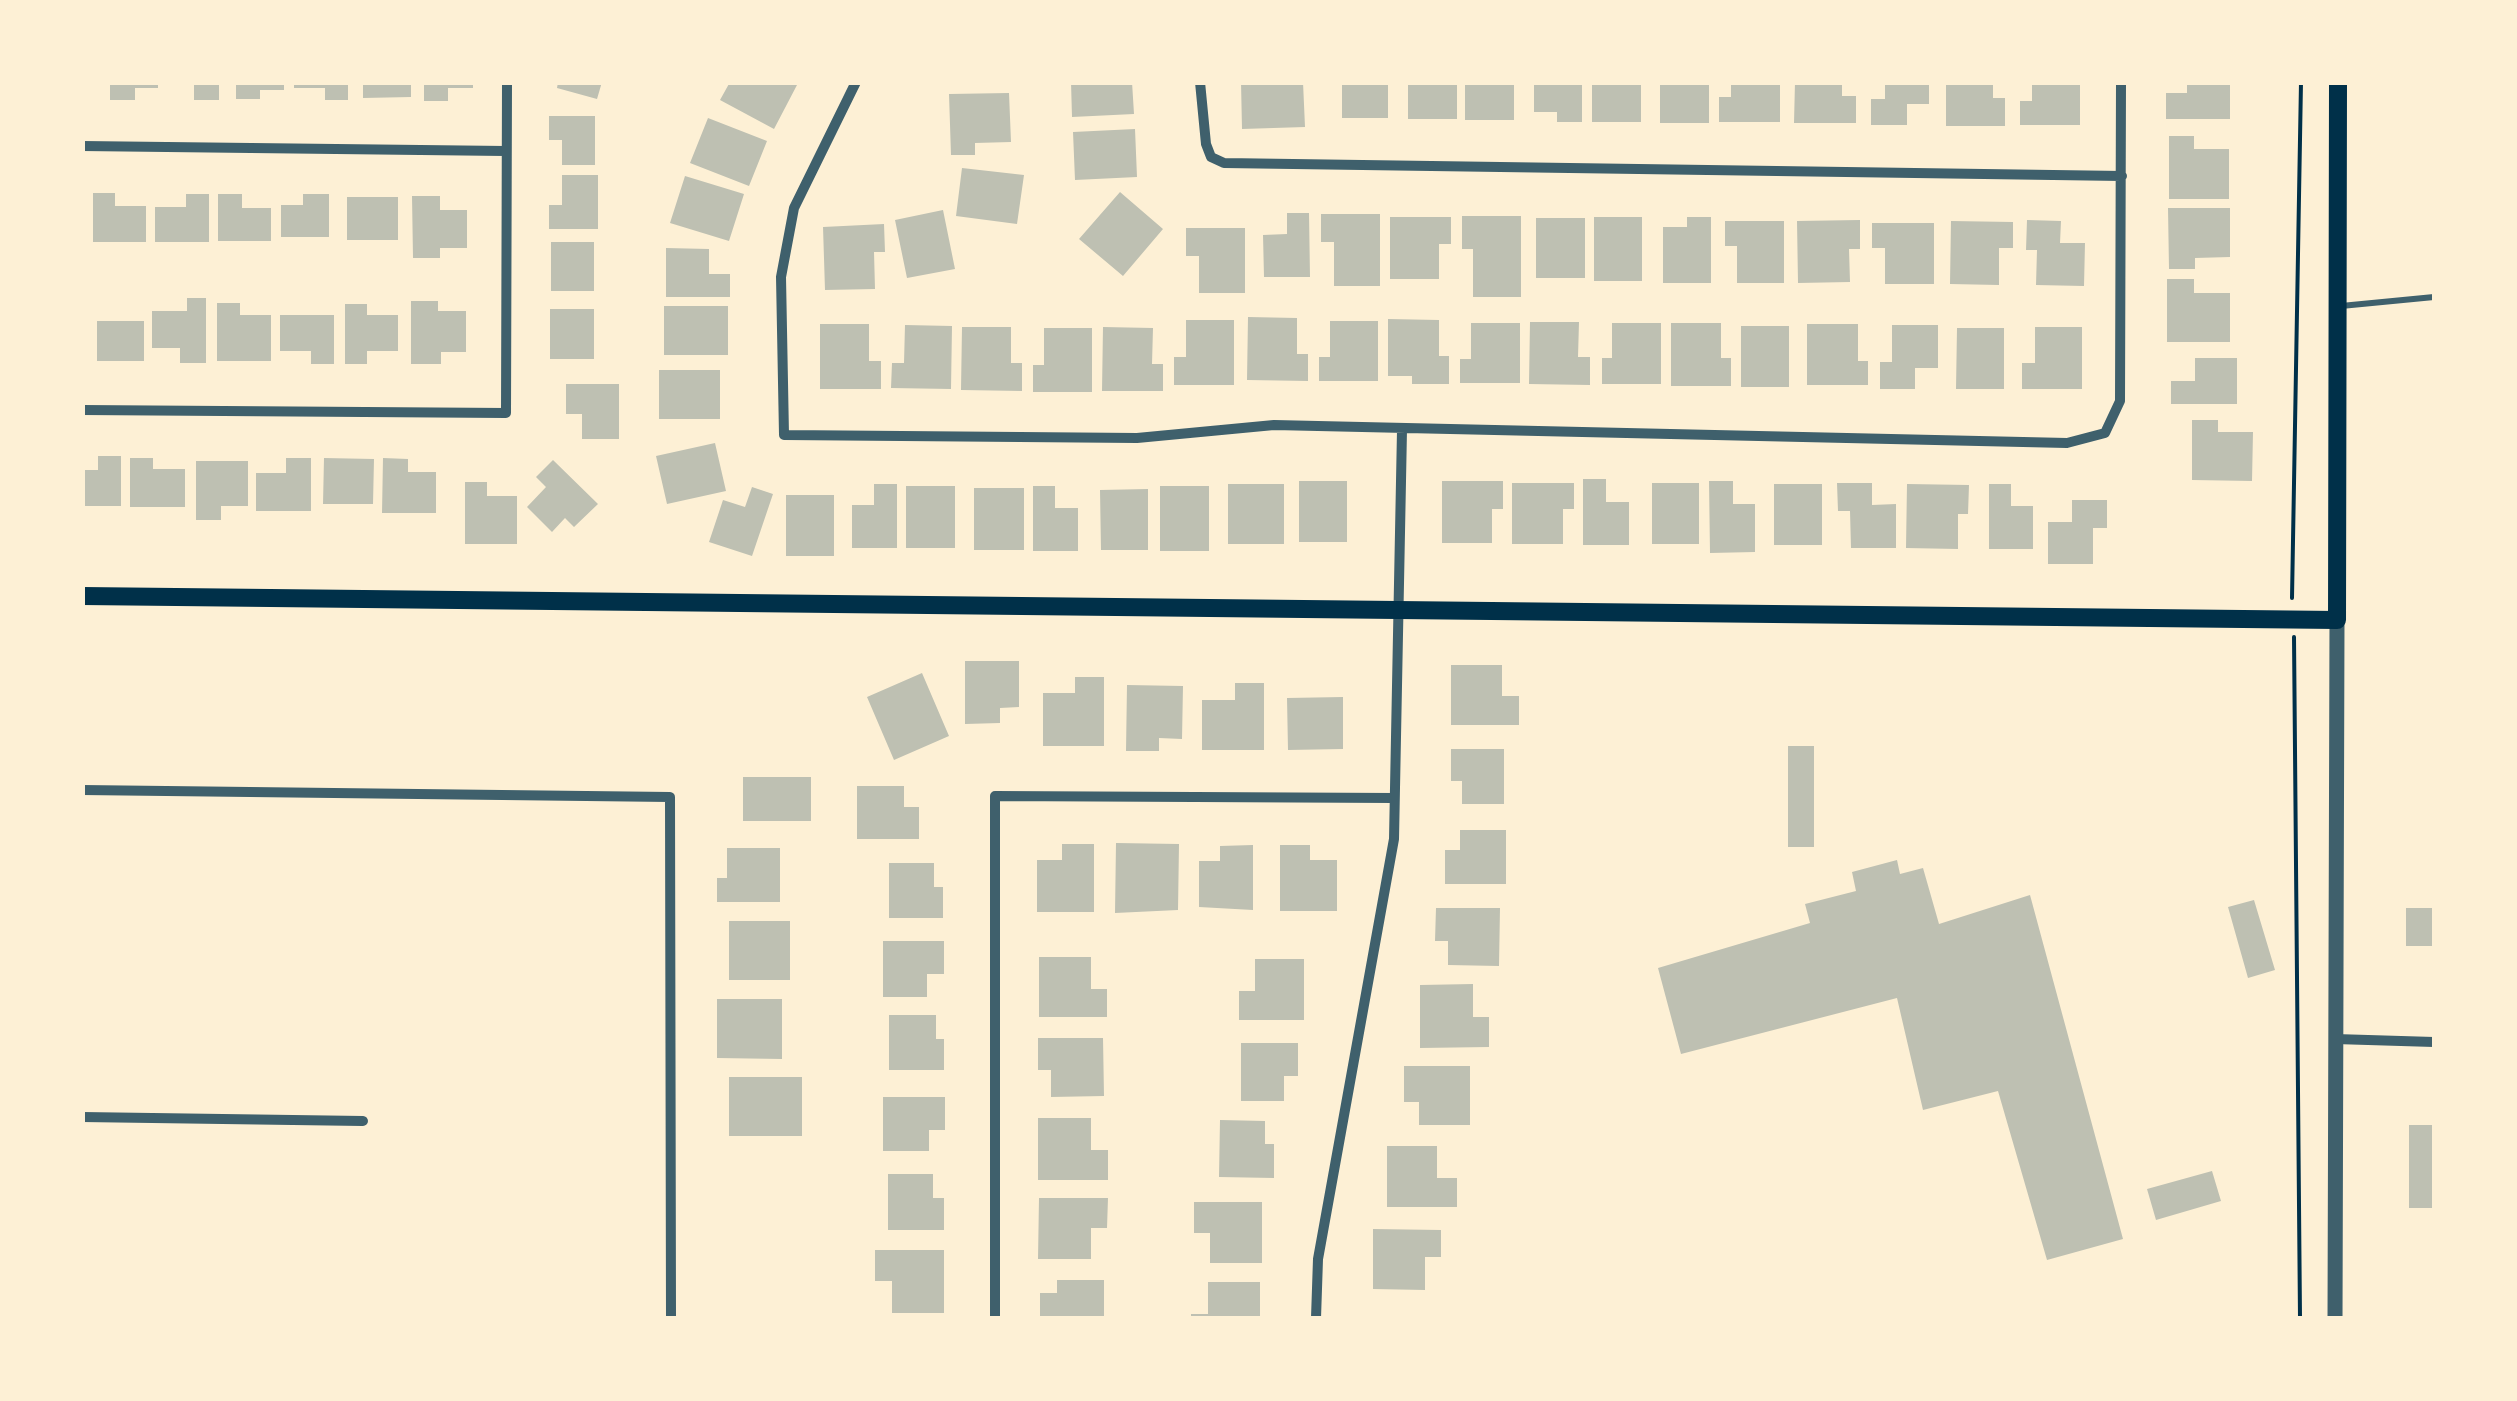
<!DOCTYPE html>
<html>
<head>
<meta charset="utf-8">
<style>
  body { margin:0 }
  #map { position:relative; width:2517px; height:1401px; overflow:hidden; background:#fdf0d5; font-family:Poppins,sans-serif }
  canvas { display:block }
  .frame { position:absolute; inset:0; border:85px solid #fdf0d5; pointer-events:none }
</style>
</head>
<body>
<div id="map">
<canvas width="2517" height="1401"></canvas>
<div class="frame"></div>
</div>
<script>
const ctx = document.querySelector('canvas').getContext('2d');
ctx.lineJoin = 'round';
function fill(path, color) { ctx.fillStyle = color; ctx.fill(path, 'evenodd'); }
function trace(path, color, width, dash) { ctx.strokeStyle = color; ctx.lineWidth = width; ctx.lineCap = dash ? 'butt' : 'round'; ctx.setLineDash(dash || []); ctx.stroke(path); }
const building = new Path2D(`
  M110 82H158V88H135V100H110Z
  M194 82H219V100H194Z
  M236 82H284V90H260V99H236Z
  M294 82H348V100H325V88H294Z
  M363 82H411V97L363 98Z
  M424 82H473V88H448V101H424Z
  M558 82H602L597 99 557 88Z
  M730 82H792L797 85 774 129 720 100Z
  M1071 82H1132L1134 114 1072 117Z
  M1241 82H1303L1305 127 1242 129Z
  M1342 82H1388V118H1342Z
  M1408 82H1457V119H1408Z
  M1465 82H1514V120H1465Z
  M1534 82H1582V122H1557V112H1534Z
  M1592 82H1641V122H1592Z
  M1660 82H1709V123H1660Z
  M1731 82H1780V122H1719V97H1731Z
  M1795 82H1842V96H1856V123H1794Z
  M1885 82H1929V104H1907V125H1871V99H1885Z
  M1946 82H1993V98H2005V126H1946Z
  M2032 82H2080V125H2020V101H2032Z
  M2187 82H2230V119H2166V93H2187Z
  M1009 93 1011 142 975 143V155H951L949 94Z
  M549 116H595V165H562V140H549Z
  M708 118 767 141 749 186 690 163Z
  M1135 129 1137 177 1075 180 1073 132Z
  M2169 136H2194V149H2229V199H2169Z
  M962 168 1024 175 1017 224 956 216Z
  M562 175H598V229H549V205H562Z
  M685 176 744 194 729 241 670 223Z
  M1120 192 1163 229 1123 276 1079 239Z
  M93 193H115V206H146V242H93Z
  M186 194H209V242H155V207H186Z
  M218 194H242V208H271V241H218Z
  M303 194H329V237H281V205H303Z
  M412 196H440V210H467V248H440V258H413Z
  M347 197H398V240H347Z
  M2168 208H2230V257L2195 258V269H2169Z
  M943 210 955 269 907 278 895 220Z
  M1287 213H1309L1310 277H1264L1263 235 1287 234Z
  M1321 214H1380V286H1334V242H1321Z
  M1462 216H1521V297H1473V249H1462Z
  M1390 217H1451V244H1439V279H1390Z
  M1594 217H1642V281H1594Z
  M1687 217H1711V283H1663V227H1687Z
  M1536 218H1585V278H1536Z
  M1860 220V249H1849L1850 282 1798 283 1797 221Z
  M2027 220 2061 221 2060 243H2085L2084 286 2036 285 2037 250H2026Z
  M1725 221H1784V283H1737V246H1725Z
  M1951 221 2013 222V248H1999V285L1950 284Z
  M1872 223H1934V284H1885V248H1872Z
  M884 224 885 252H874L875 289 825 290 823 227Z
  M1186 228H1245V293H1199V256H1186Z
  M551 242H594V291H551Z
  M666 248 709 249V274H730V297H666Z
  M2167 279H2194V293H2230V342H2167Z
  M187 298H206V363H180V348H152V311H187Z
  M411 301H438V311H466V352H441V364H411Z
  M217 303H240V315H271V361H217Z
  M345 304H367V315H398V351H367V364H345Z
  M664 306H728V355H664Z
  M550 309H594V359H550Z
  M280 315H334V364H311V351H280Z
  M1248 317 1297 318V354H1308V381L1247 380Z
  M1388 319 1439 320V356H1449V384H1412V376H1388Z
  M1186 320H1234V385H1174V357H1186Z
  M97 321H144V361H97Z
  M1330 321H1378V381H1319V357H1330Z
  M1530 322H1579L1578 357H1590V385L1529 384Z
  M1471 323H1520V383H1460V359H1471Z
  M1612 323H1661V384H1602V358H1612Z
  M1671 323H1721V358H1731V386H1671Z
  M820 324H869V361H881V389H820Z
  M1807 324H1858V361H1868V385H1807Z
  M905 325 952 326 951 389 891 388 892 363H904Z
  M1892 325H1938V368H1915V389H1880V362H1892Z
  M1741 326H1789V387H1741Z
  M962 327H1011V363H1022V391L961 390Z
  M1103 327 1153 328 1152 364H1163V391H1102Z
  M2035 327H2082V389H2022V363H2035Z
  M1044 328H1092V392H1033V365H1044Z
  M1957 328H2004V389H1956Z
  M2195 358H2237V404H2171V381H2195Z
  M659 370H720V419H659Z
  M566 384H619V439H582V414H566Z
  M2192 420H2218V432H2253L2252 481 2192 480Z
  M715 443 726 491 667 504 656 456Z
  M98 456H121V506H82V470H98Z
  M130 458H153V469H185V507H130Z
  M286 458H311V511H256V473H286Z
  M324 458 374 459 373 504H323Z
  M383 458 408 459V472H436V513H382Z
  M553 460 598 504 574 527 565 518 552 532 527 507 546 487 536 477Z
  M196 461H248V506H221V520H196Z
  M1583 479H1606V502H1629V545H1583Z
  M1299 481H1347V542H1299Z
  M1442 481H1503V509H1492V543H1442Z
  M1709 481H1733V504H1755V552L1710 553Z
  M465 482H487V496H517V544H465Z
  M1512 483H1574V509H1563V544H1512Z
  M1652 483H1699V544H1652Z
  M1837 483H1872V505L1896 504V548H1851L1850 511H1838Z
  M874 484H897V548H852V505H874Z
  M1228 484H1284V544H1228Z
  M1774 484H1822V545H1774Z
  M1907 484 1969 485 1968 514H1958V549L1906 548Z
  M1989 484H2011V506H2033V549H1989Z
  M906 486H955V548H906Z
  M1033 486H1055V508H1078V551H1033Z
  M1160 486H1209V551H1160Z
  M752 487 773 494 752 556 709 542 723 500 745 507Z
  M974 488H1024V550H974Z
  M1148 489V550H1101L1100 490Z
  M786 495H834V556H786Z
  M2072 500H2107V528H2093V564H2048V522H2072Z
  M965 661H1019V707L1000 708V723L965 724Z
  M1451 665H1502V696H1519V725H1451Z
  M922 673 949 736 894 760 867 697Z
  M1075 677H1104V746H1043V693H1075Z
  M1235 683H1264V750H1202V700H1235Z
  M1127 685 1183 686 1182 739 1159 738V751H1126Z
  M1343 697V749L1288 750 1287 698Z
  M1788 746H1814V847H1788Z
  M1451 749H1504V804H1462V781H1451Z
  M743 777H811V821H743Z
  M857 786H904V807H919V839H857Z
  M1460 830H1506V884H1445V850H1460Z
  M1116 843 1179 844 1178 910 1115 913Z
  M1062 844H1094V912H1037V860H1062Z
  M1253 845V910L1199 907V861H1220V846Z
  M1280 845H1310V860H1337V911H1280Z
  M727 848H780V902H717V878H727Z
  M1897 860 1900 874 1923 868 1939 924 2030 895 2123 1239 2047 1260 1998 1091 1923 1110 1897 998 1681 1054 1658 968 1810 923 1805 904 1856 891 1852 872Z
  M889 863H934V887H943V918H889Z
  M2254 900 2275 970 2248 978 2228 907Z
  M1436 908H1500L1499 966 1448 965V941H1435Z
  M2406 908H2434V946H2406Z
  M729 921H790V980H729Z
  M883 941H944V974H927V997H883Z
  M1039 957H1091V989H1107V1017H1039Z
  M1255 959H1304V1020H1239V991H1255Z
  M1473 984V1017H1489V1047L1420 1048V985Z
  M717 999H782V1059L717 1058Z
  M889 1015H936V1039H944V1070H889Z
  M1038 1038H1103L1104 1096 1051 1097V1070H1038Z
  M1241 1043H1298V1076H1284V1101H1241Z
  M1404 1066H1470V1125H1419V1102H1404Z
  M729 1077H802V1136H729Z
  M883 1097H945V1130H929V1151H883Z
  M1038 1118H1091V1150H1108V1180H1038Z
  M1220 1120 1265 1121V1144H1274V1178L1219 1177Z
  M2409 1125H2434V1208H2409Z
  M1387 1146H1437V1178H1457V1207H1387Z
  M2212 1171 2221 1201 2156 1220 2147 1189Z
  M888 1174H933V1198H944V1230H888Z
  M1039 1198H1108L1107 1228H1091V1259H1038Z
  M1194 1202H1262V1263H1210V1233H1194Z
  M1373 1229 1441 1230V1257H1425V1290L1373 1289Z
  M875 1250H944V1313H892V1281H875Z
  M1057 1280H1104V1318H1040V1293H1057Z
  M1208 1282H1260V1318H1191V1314H1208Z`);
const path = new Path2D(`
  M2292 598 2301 82
  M2294 637 2300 1318`);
const service = new Path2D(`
  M2341 306 2434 297`);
const minor = new Path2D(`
  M856 82 794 208 781 277 784 435 1137 438 1274 425 2067 443 2105 433 2120 401 2121 82
  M1200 82 1206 144 1211 157 1224 163 2122 176
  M82 146 505 151
  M82 410 506 413 507 82
  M82 790 670 797 671 1318
  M2335 1039 2434 1042
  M82 1117 363 1121
  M995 1318V796L1394 798
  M1316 1318 1318 1259 1394 839 1402 430`);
const tertiary = new Path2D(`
  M2335 1318 2337 620`);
const secondary = new Path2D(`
  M82 596 2337 620 2338 82`);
fill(building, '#bec0b2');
trace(path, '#003049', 4);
trace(service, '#3f606c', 6);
trace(minor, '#3f606c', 10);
trace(tertiary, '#3f606c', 15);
trace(secondary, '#003049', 18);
</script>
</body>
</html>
